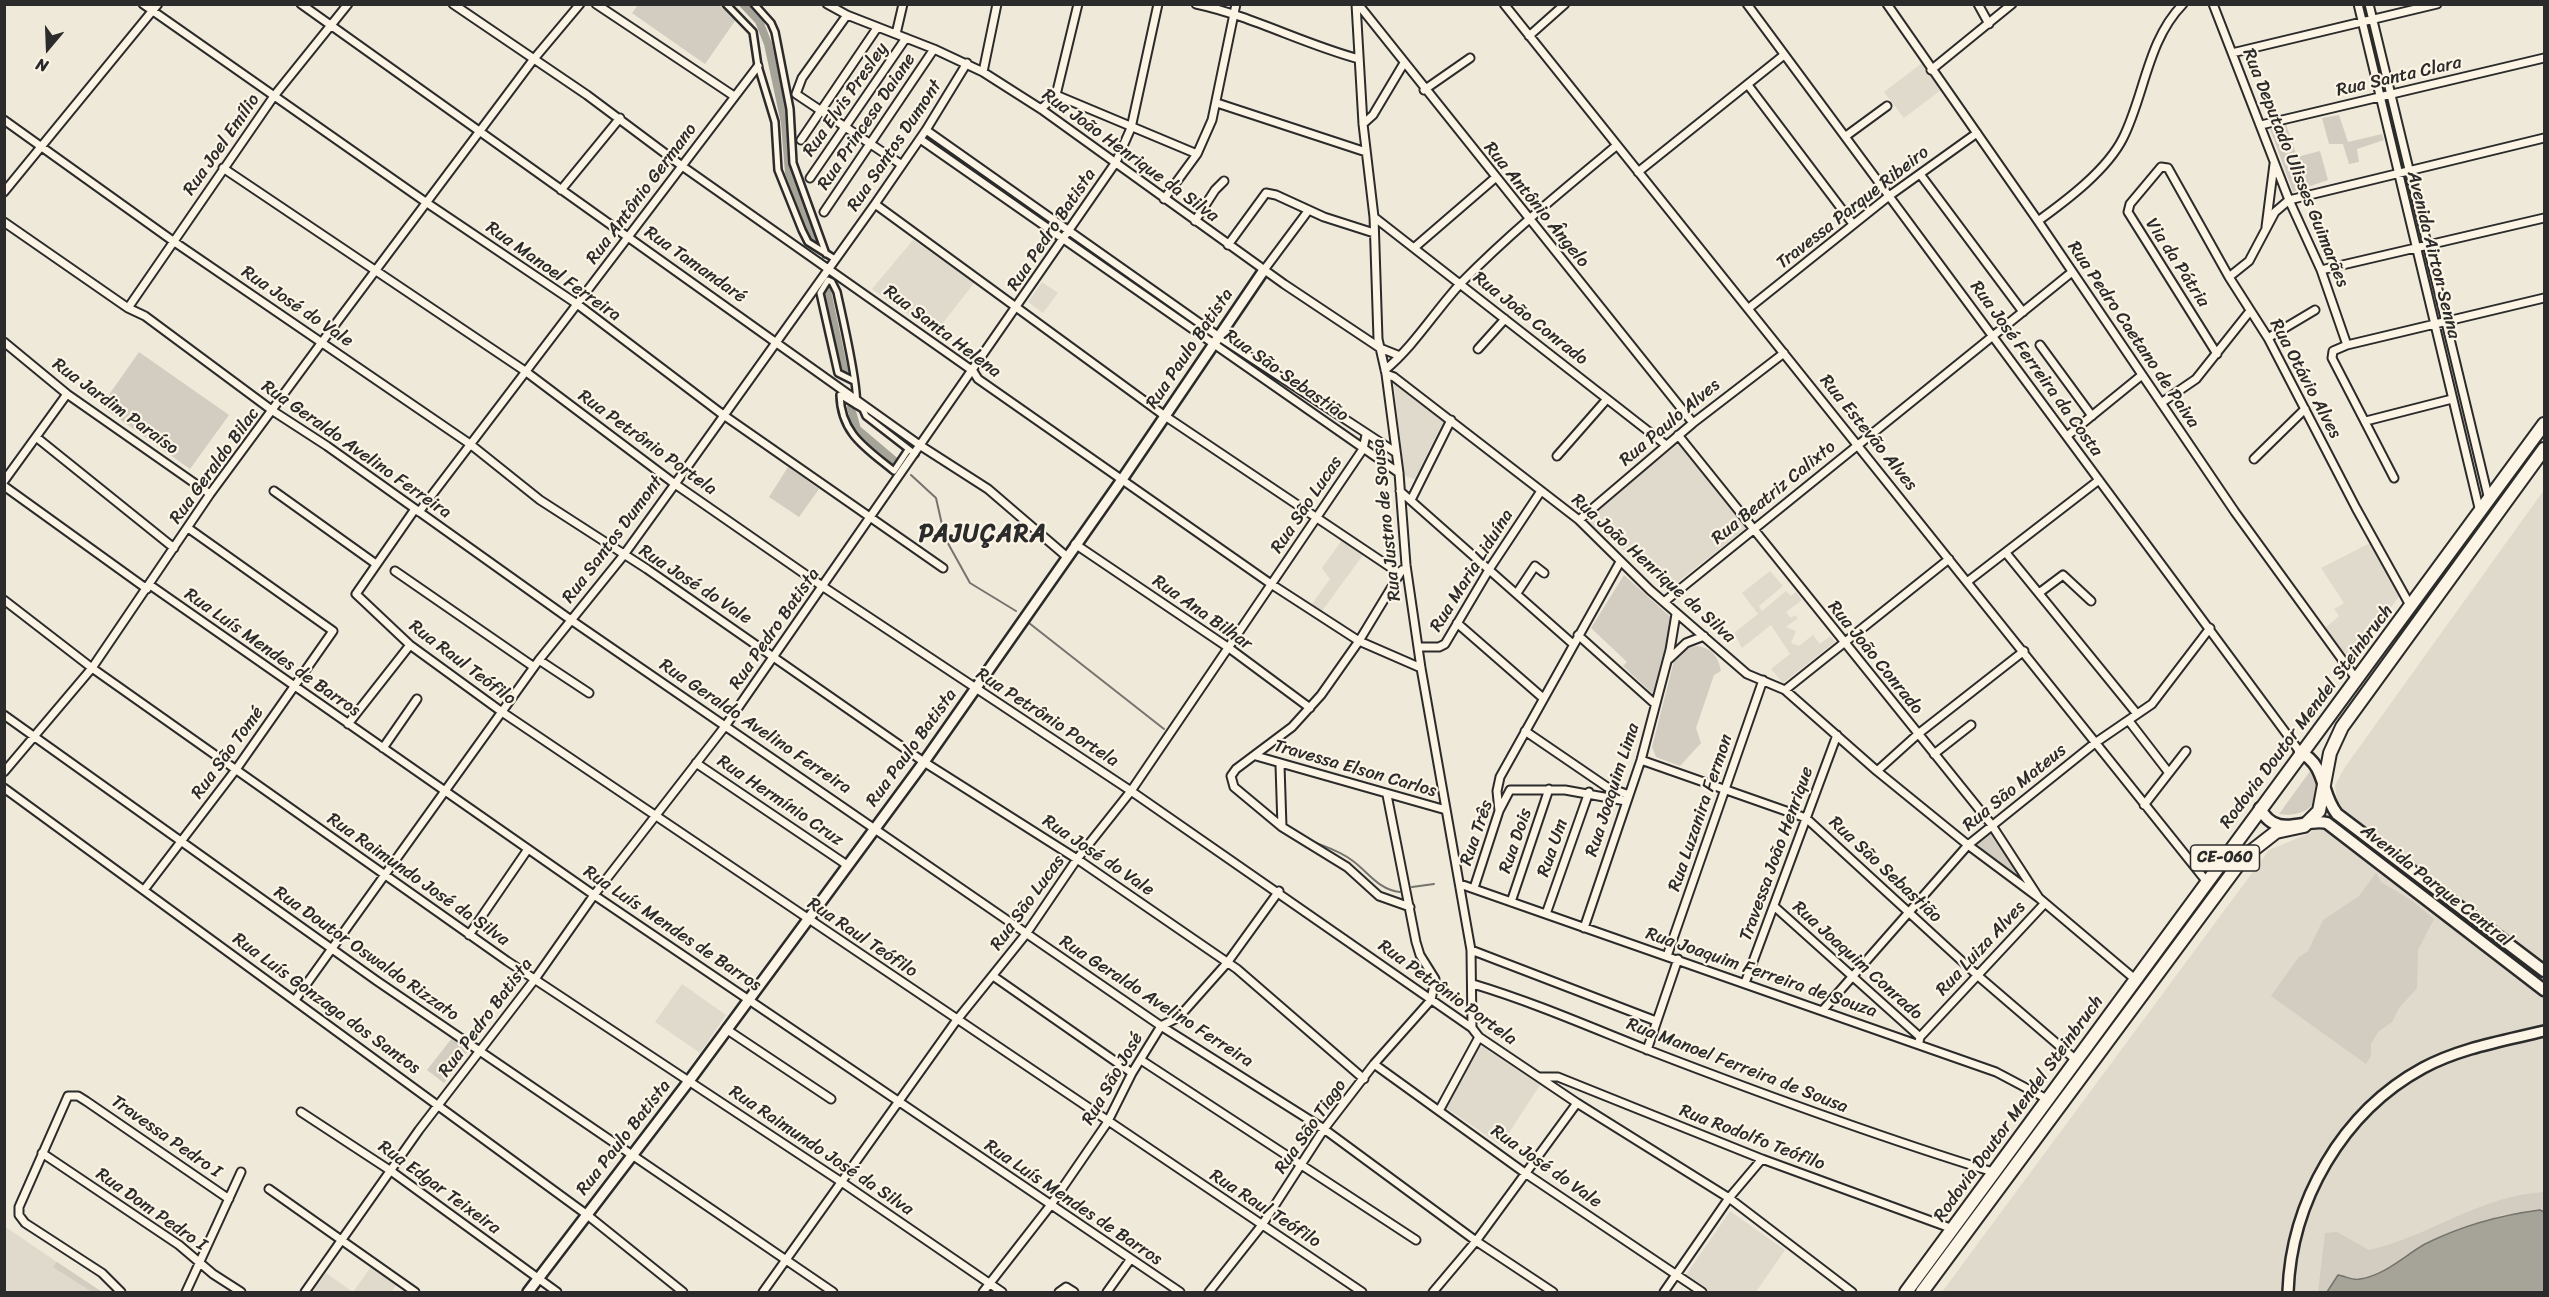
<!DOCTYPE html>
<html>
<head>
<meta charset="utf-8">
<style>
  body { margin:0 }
  #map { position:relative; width:2549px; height:1297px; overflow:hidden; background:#efe9da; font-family:Sriracha,sans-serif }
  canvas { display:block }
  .frame { position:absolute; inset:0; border:6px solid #2b2b2b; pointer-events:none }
  .north { position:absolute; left:18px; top:18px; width:60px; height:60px; -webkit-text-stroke:4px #fcf5e5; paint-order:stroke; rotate:199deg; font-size:16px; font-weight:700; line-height:24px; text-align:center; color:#2b2b2b }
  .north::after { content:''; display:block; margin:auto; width:21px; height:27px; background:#2b2b2b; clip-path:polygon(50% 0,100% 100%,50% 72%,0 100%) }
</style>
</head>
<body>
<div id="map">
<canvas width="2549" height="1297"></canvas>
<div class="frame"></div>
<div class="north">N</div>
</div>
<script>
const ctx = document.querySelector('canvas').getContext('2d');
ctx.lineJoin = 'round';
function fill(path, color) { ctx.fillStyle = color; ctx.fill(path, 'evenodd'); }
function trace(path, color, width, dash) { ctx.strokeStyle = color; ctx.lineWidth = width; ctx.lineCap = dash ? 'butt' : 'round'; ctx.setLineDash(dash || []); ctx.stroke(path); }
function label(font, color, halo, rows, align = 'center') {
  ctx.font = font + ' Sriracha,sans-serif'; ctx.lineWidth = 4.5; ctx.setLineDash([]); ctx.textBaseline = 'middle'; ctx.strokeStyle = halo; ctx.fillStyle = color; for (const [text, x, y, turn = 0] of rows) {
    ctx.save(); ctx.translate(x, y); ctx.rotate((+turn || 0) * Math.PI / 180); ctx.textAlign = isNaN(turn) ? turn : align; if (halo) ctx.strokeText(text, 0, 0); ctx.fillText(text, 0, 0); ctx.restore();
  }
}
const built = new Path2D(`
  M1922 63 1941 90 1904 118 1884 92Z
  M913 240 975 282 935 333 872 289Z
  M1042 282 1058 293 1043 313 1028 302Z
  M1398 382 1446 420 1416 480 1404 475 1394 384Z
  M1679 443 1746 528 1670 588 1585 519Z
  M2544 490V1292H1942L2269 850 2310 833 2337 800 2335 785 2345 767Z
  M1342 540 1363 555 1322 611 1312 604 1330 579 1322 568Z
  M2372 542 2402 593 2349 663 2324 629 2339 616 2334 609 2344 603 2321 568Z
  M1770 571 1783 586 1759 606 1762 611 1786 591 1791 596 1796 592 1802 600 1786 612 1791 618 1795 615 1798 618 1786 627 1796 631 1791 643 1799 646 1813 635 1820 644 1830 636 1835 642 1783 683 1771 669 1790 654 1771 625 1742 648 1734 633 1758 614 1742 593Z
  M682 984 726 1015 700 1053 655 1022Z
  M1480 1045 1540 1085 1501 1145 1446 1108Z
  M1730 1211 1785 1250 1756 1292H1709L1685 1276Z
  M4 1226 57 1262 102 1292H5Z
  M373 1264 399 1282 391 1292H312L326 1273 353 1292Z`);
const green = new Path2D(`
  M717 4 737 18 705 64 632 13 638 5Z
  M2339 115 2348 142 2382 134 2384 140 2357 149 2359 162 2349 164 2343 144H2329L2322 118Z
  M2286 124 2297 157 2320 151 2328 180 2293 192 2270 129Z
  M139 352 229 415 190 469 101 406Z
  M788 467 819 489 799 517 769 497Z
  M1624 575 1676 622 1658 693 1654 695 1623 666 1627 662 1591 628Z
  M1697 646C1712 648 1718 656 1721 671L1714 675 1696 728 1701 743 1680 766 1656 757 1652 747 1674 661 1683 650Z
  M2313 767C2330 796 2310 819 2279 814Z
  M1990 831 2028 882 2026 884 1978 846 1977 843Z
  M2376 873 2381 882 2411 900 2434 919 2418 950 2417 988 2399 1008 2392 1022 2378 1032 2371 1044V1056L2366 1064 2271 996 2298 958 2308 951 2323 920 2359 896Z
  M452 1038 468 1051 444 1083 427 1070Z
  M2544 1192V1212L2502 1215 2467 1228 2426 1244 2380 1272 2358 1280 2338 1275 2327 1292H2318L2325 1233 2337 1232 2369 1250C2431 1236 2478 1196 2544 1192Z
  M57 1262 102 1292H92L53 1267Z`);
const water = new Path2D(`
  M2540 1210 2544 1212V1292H2327L2338 1275C2345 1276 2354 1281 2360 1279 2385 1275 2404 1256 2425 1244 2461 1226 2501 1215 2540 1210Z`);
const stream = new Path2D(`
  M911 475 936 498 945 538 970 583 1016 611
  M1029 623 1164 729
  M1314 842C1327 847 1342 852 1353 861 1369 873 1379 890 1400 892
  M1412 887 1434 884`);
const canal = new Path2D(`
  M743 4 759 21 768 44 785 123 789 173 817 246
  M826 286 844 370
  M851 408 857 429 896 462`);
const pedestrian = new Path2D(`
  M726 4 753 32 758 66 775 122 778 170 802 230 808 242 835 259
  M754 4 771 23 775 32 790 109 793 163 826 254
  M854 381 838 373 820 293 828 280 832 282 837 292C841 311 860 391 856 405
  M908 450 894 471C866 448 841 434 840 395L863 409 866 416 915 454`);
const minor = new Path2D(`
  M143 4 427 203 577 304 722 414 943 568
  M301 4 921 446 988 489 1066 556
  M453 4 587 95 682 166 973 371 978 379 1271 584 1359 641 1421 668
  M596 4 734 96
  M827 4 847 15 934 49 983 72 1041 109 1284 284 1380 348 1400 356
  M1196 4C1252 16 1303 44 1359 59
  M1356 4 1363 124 1374 217 1378 339 1386 374 1399 473 1406 565 1421 668 1471 950 1472 1028
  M1358 4 1693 423
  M1504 4 2207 882
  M1747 4 2300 752
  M1887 4 2038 221 2235 512 2357 680
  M1978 4 1989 24
  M2213 4 2289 200 2321 270 2347 345
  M2358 4 2480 512
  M2369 4 2489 500
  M847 15 802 78 796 94 902 165
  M896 34 903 4
  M1529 36 1565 4
  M2232 53 2437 4
  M1931 70 2012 4
  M983 72 997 4
  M1748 85 1853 224
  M1424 90 1470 58
  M1056 95 1197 154
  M1217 103 1366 152
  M1041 109 1056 95 1078 4
  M4 120 173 241 470 444 540 500 647 569 924 762 1077 859 1237 969 1364 1079
  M1363 124 1373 115 1404 63
  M2261 125 2544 58
  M926 130 1218 336 1395 452
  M1846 136 1887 106
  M920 139 1399 473
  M801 140 877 28
  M223 168 525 371 675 484 822 586 1131 791 1472 1028 1479 1037 1577 1103 1729 1198 1852 1292
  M1638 172 1784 55
  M1920 174 2023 312
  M810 178 906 38
  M561 190 620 118
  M4 192 158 4
  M1164 199 1197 154 1212 120 1236 4
  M875 204 1165 416 1399 573
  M824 212 934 49
  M1374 217 1666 445
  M1195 221 1215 190 1224 181
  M2038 221C2067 200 2107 170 2123 138 2145 94 2147 41 2183 4
  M4 222 128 308 145 316 273 411 327 446 571 620 1161 1026 1324 1129 1476 1241 1553 1292
  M2266 227 2274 164
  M1228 245 1266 193 1276 195 1324 217 1374 233
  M1415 247 1495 178
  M1264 270 1308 211
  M2321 270 2544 218
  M2229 277 2249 261 2275 212 2289 200 2544 138
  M128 308 274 96 348 4
  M1749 308 1889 196 1977 133
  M2268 338 2315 310
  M4 342 67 394 210 494
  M2040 345 2092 416
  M1478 349 1505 319
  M2217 354 2128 212 2130 204 2161 167 2168 168 2229 277 2268 338 2356 508 2411 607
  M1385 370C1415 345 1435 311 1461 283 1509 234 1563 190 1616 146
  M1386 374 1394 377 1579 520 1650 590 1747 674 1785 690 1877 771 1968 845 2039 898
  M2161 403 2196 379 2250 311
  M2366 421 2452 399
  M1678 435 1991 824 2039 898 2136 980
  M2067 436 2142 375
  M36 437 174 548
  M1557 456 1607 399
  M2254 459 2305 409
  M2394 478 2332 358 2333 351 2347 345 2544 298
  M4 481 67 394
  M4 486 147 589
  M274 491 376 564
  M1400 491 1573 644
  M1411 500 1451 420
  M415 509 356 594 410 645 502 712 1362 1292
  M419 512 758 66
  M1579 520 1693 423 1784 353
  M1075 544 1229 648 1310 708
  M2006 553 2137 714
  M1402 570 1359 641 1321 695 1292 727 1236 769 1231 776 1234 787 1282 827 1347 867 1379 896 1410 907
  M395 571 534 667
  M1967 582 2099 480
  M150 585 594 895 1180 1292
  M1517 593 1535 566 1544 573
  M2039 593 2063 575 2091 601
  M4 600 92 668 507 961 843 1183 1002 1292
  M1664 602 2072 272
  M1457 623 1543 698
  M1578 635 1655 704
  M1418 647H1439L1445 644 1490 568 1541 491
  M1669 659 1686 643 1704 636
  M539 660 589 693
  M1785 690 1949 559
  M4 715 377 981 833 1292
  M2129 721 2169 773
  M348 724 410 645
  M1525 731 1607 787 1629 795
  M383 748 417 699
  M1934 754 1971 725
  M1256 756 1446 810
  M1641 760 1806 818 1977 975 2076 1060
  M696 763 847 865
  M1280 765 1282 827
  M1877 771 1918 734 2024 651
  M4 772 92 668 210 494 322 342 533 60 580 4
  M4 788 586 1214 683 1292
  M2144 805 2186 751
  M1499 811 1497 791 1500 777 1620 562
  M1460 884 1996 1072 2047 1099
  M1474 888 1499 811 1510 790H1565L1626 801
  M144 890 237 768 333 631 188 528
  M1511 902 1549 789
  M1775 907 1920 1037
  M1546 914 1589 792
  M1584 928 1641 760 1670 650 1676 614
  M469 935 528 849
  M1471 950 1656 1021
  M1667 956 1763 680
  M993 976 1132 1073
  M1745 983 1837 735
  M1473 984C1533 1002 1590 1027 1648 1050 1762 1094 1876 1136 1993 1172
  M295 1000 539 660 623 556 675 484 875 204 926 130 967 63
  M1823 1010 1968 845 2095 743 2152 704 2210 628
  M726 1029 831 1099
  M1919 1042 1920 1037 2045 903
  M1647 1050 1678 959
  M1141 1060 1416 1240
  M1374 1064 1525 1173 1702 1292
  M1540 1077H1558L1762 1159 1953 1229
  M1440 1109 1479 1037
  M301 1112 391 1171 557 1292
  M42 1153 179 1245 213 1274 241 1292
  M269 1189 415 1292
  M121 1292 102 1273 25 1223 19 1215V1207L68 1096H78L86 1101 229 1199
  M186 1292 241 1172
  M305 1292 419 1130 535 979 594 895 726 725 1116 162 1131 128 1158 4
  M763 1292 956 1021 1026 934 1077 859 1131 791 1363 449 1366 435
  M983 1292 1050 1206 1107 1123 1132 1073 1161 1026 1179 1017 1227 963 1279 891
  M1059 1292 1066 1287 1074 1292
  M1107 1292 1130 1260
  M1209 1292 1262 1225 1324 1129 1374 1064 1431 1000 1435 979 1420 955 1416 942 1387 795
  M1433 1292 1476 1241 1577 1103
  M1664 1292 1729 1198 1762 1159`);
const tertiary = new Path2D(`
  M528 1292 689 1081 924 762 1121 481 1264 270
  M2288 1292C2291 1202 2342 1112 2423 1068 2460 1048 2503 1041 2544 1031`);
const primary = new Path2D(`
  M2300 752C2327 766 2320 793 2337 814L2544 971
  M2260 808C2276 841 2306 817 2327 823L2544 990`);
const trunk = new Path2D(`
  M1906 1292 2544 424
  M1922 1292 2244 857 2276 832 2304 826 2319 811 2330 753 2342 727 2544 449`);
const shields = [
  [2225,858,69]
];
const shieldNames = [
  ["CE-060",2225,858]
];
const streetNames = [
  ["Rua Santa Clara",2399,77,-13],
  ["Rua Elvis Presley",846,100,-55],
  ["Rua Princesa Daiane",867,122,-56],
  ["Rua Joel Emílio",222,145,-55],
  ["Rua Santos Dumont",895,146,-56],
  ["Rua João Henrique da Silva",1130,156,36],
  ["Rua Deputado Ulisses Guimarães",2295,168,68],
  ["Rua Antônio Germano",642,194,-53],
  ["Rua Antônio Ângelo",1536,205,51],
  ["Travessa Parque Ribeiro",1853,208,-38],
  ["Rua Pedro Batista",1052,230,-56],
  ["Avenida Airton Senna",2433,255,76],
  ["Via da Pátria",2177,263,57],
  ["Rua Tamandaré",695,265,35],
  ["Rua Manoel Ferreira",553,272,35],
  ["Rua José do Vale",297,307,34],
  ["Rua João Conrado",1530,319,38],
  ["Rua Santa Helena",942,332,37],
  ["Rua Pedro Caetano de Paiva",2133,335,56],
  ["Rua Paulo Batista",1190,349,-56],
  ["Rua José Ferreira da Costa",2036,369,54],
  ["Rua São Sebastião",1286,376,35],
  ["Rua Otávio Alves",2305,379,62],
  ["Rua Jardim Paraíso",115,407,36],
  ["Rua Paulo Alves",1670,423,-40],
  ["Rua Estevão Alves",1868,433,51],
  ["Rua Petrônio Portela",647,443,36],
  ["Rua Geraldo Avelino Ferreira",356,450,35],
  ["Rua Geraldo Bilac",215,466,-54],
  ["Rua Beatriz Calixto",1774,493,-39],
  ["Rua São Lucas",1307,505,-56],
  ["Rua Justno de Sousa",1387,520,-96],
  ["Rua Santos Dumont",613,540,-53],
  ["Rua João Henrique da Silva",1653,569,42],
  ["Rua Maria Liduína",1472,571,-58],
  ["Rua José do Vale",695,585,33],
  ["Rua Ana Bilhar",1202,613,35],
  ["Rua Pedro Batista",775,629,-55],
  ["Rua Luís Mendes de Barros",272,653,35],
  ["Rua João Conrado",1875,658,51],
  ["Rua Raul Teófilo",462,663,37],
  ["Rodovia Doutor Mendel Steinbruch",2307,717,-53],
  ["Rua Petrônio Portela",1047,718,33],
  ["Rua Geraldo Avelino Ferreira",755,727,34],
  ["Rua Paulo Batista",912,748,-54],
  ["Rua São Tomé",228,753,-54],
  ["Travessa Elson Carlos",1355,769,16],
  ["Rua São Mateus",2015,788,-39],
  ["Rua Joaquim Lima",1613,790,-72],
  ["Rua Hermínio Cruz",780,801,34],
  ["Rua Luzanira Fermon",1701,813,-71],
  ["Rua Três",1477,833,-71],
  ["Rua Dois",1516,841,-71],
  ["Rua Um",1553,848,-71],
  ["Travessa João Henrique",1777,854,-70],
  ["Rua José do Vale",1098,856,34],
  ["Rua São Sebastião",1885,870,43],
  ["Rua Raimundo José da Silva",418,880,35],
  ["Avenida Parque Central",2436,886,38],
  ["Rua São Lucas",1028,903,-54],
  ["Rua Luís Mendes de Barros",672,929,34],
  ["Rua Raul Teófilo",862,938,34],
  ["Rua Luiza Alves",1981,949,-47],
  ["Rua Doutor Oswaldo Rizzato",366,954,35],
  ["Rua Joaquim Conrado",1857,961,42],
  ["Rua Joaquim Ferreira de Souza",1761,973,19],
  ["Rua Petrônio Portela",1447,993,36],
  ["Rua Geraldo Avelino Ferreira",1156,1002,33],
  ["Rua Luís Gonzaga dos Santos",326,1004,36],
  ["Rua Pedro Batista",486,1018,-53],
  ["Rua Manoel Ferreira de Sousa",1737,1066,21],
  ["Rua São José",1113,1079,-60],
  ["Rodovia Doutor Mendel Steinbruch",2019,1109,-54],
  ["Rua São Tiago",1311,1127,-55],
  ["Travessa Pedro I",166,1137,35],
  ["Rua Paulo Batista",624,1138,-52],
  ["Rua Rodolfo Teófilo",1752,1138,21],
  ["Rua Raimundo José da Silva",821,1151,34],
  ["Rua José do Vale",1546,1167,35],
  ["Rua Edgar Teixeira",439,1188,36],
  ["Rua Luís Mendes de Barros",1073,1203,34],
  ["Rua Raul Teófilo",1265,1209,33],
  ["Rua Dom Pedro I",151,1210,35]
];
const districtNames = [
  ["PAJUÇARA",983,535]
];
fill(built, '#e0dacc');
fill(green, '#d2cdc0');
fill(water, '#a6a399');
trace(water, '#75736d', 1.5);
trace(stream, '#75736d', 2);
trace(canal, '#a6a399', 8);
trace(pedestrian, '#2b2b2b', 10);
trace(minor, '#2b2b2b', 11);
trace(tertiary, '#2b2b2b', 14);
trace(primary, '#2b2b2b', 15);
trace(trunk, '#2b2b2b', 16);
trace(pedestrian, '#fcf5e5', 5);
trace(minor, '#fcf5e5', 7);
trace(tertiary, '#fcf5e5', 9);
trace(primary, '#fcf5e5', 10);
trace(trunk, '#fcf5e5', 12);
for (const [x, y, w] of shields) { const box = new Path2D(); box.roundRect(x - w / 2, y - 13, w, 26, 4.5); ctx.fillStyle = '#fcf5e5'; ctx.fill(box); trace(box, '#2b2b2b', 1.5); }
label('bold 16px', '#2b2b2b', null, shieldNames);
label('18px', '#2b2b2b', '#fcf5e5', streetNames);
ctx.letterSpacing = '1.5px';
label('bold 24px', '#2b2b2b', '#fcf5e5', districtNames);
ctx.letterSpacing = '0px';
</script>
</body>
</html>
